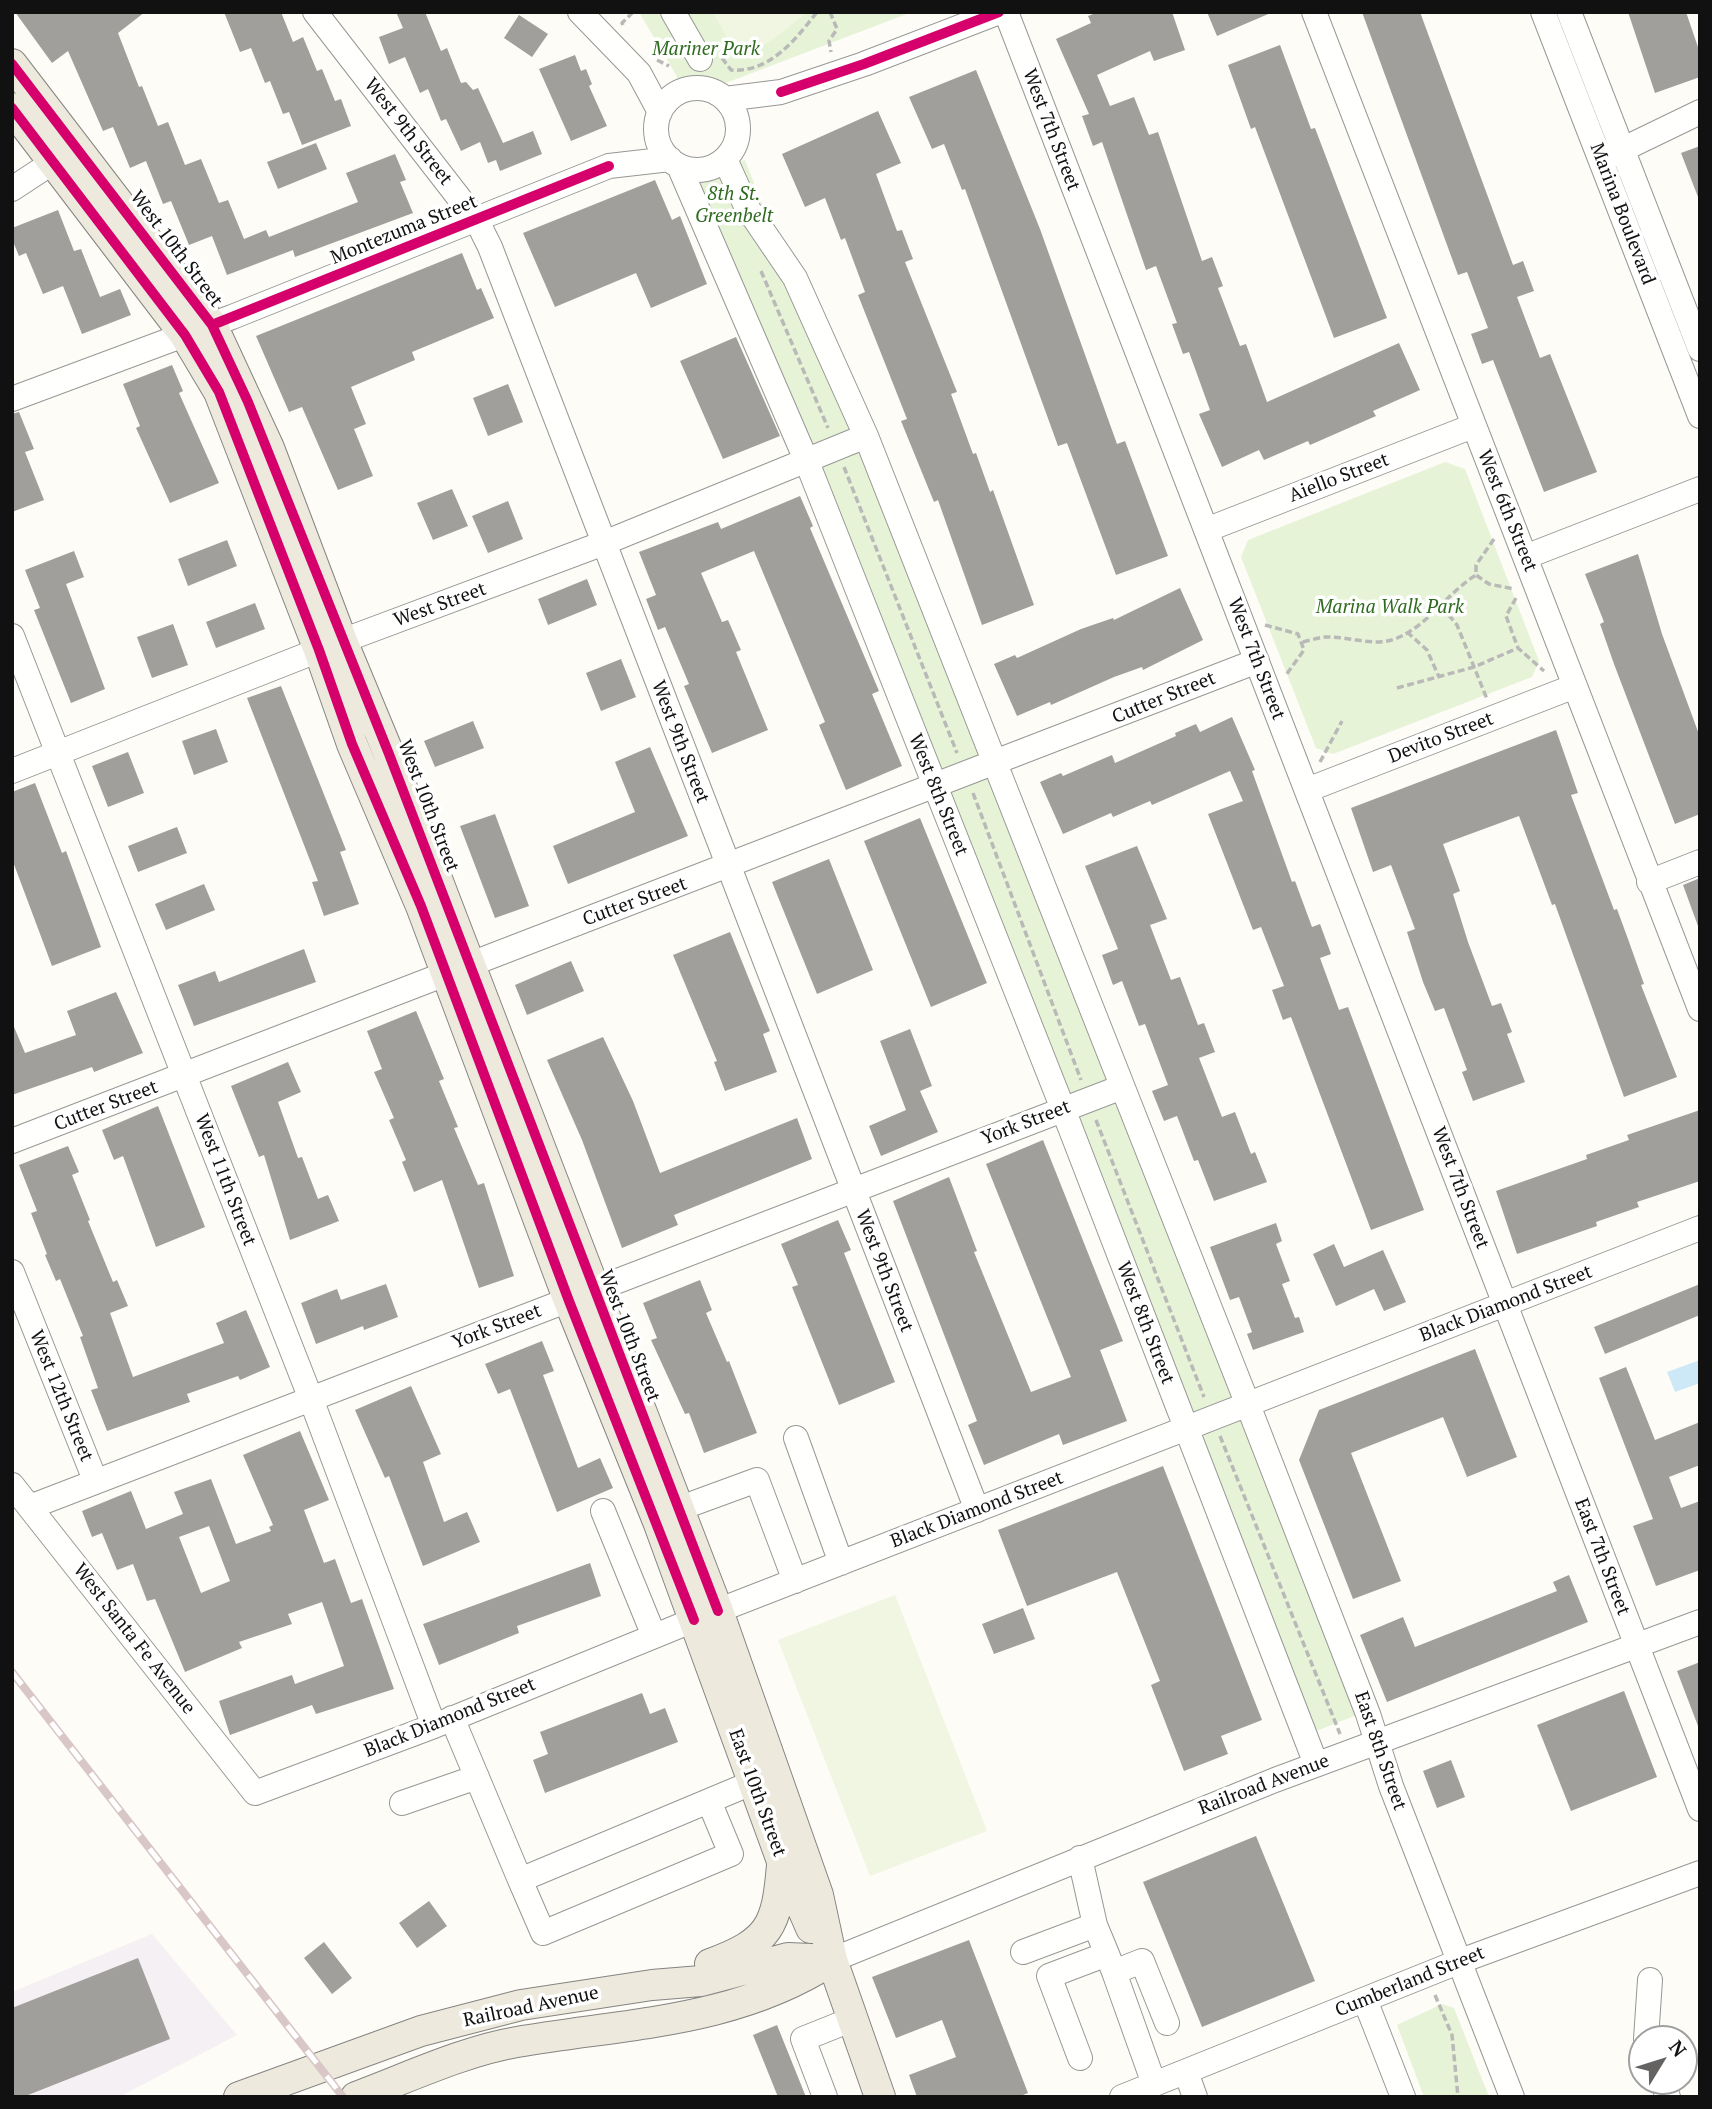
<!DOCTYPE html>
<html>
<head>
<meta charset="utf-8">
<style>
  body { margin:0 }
  #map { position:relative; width:1712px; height:2109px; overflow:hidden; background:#fdfcf7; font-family:"PT Serif",serif }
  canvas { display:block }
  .frame { position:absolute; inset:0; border:14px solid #111; pointer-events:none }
  .north { position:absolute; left:1628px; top:2025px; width:70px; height:70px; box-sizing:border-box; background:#fff; border:2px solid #a0a0a0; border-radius:50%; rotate:52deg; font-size:19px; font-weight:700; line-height:28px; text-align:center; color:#111 }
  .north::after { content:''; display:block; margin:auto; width:24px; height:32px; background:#646362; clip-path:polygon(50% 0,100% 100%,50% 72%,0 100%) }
</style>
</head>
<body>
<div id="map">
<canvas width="1712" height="2109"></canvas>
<div class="frame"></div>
<div class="north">N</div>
</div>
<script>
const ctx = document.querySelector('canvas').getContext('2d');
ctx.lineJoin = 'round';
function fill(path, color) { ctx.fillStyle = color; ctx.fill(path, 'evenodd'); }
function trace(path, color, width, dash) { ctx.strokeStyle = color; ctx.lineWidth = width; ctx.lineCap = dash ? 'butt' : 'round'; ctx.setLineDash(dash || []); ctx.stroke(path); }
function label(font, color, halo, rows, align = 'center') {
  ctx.font = font + ' "PT Serif",serif'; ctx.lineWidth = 7; ctx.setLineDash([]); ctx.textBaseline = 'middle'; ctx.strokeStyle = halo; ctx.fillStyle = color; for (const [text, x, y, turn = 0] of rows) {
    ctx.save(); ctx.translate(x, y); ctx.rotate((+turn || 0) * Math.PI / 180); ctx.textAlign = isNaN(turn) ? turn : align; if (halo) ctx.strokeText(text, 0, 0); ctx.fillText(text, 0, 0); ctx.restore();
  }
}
const industrial = new Path2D(`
  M152 1934 237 2035 119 2097H12V1992Z`);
const green = new Path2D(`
  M639 12H912L697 94 686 92Z
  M745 160 1357 1715 1316 1731 692 176Z
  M1445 462 1465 469 1539 661 1532 677 1333 754 1316 748 1241 557 1248 540Z
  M1442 2004 1454 2008 1489 2097H1424L1397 2025Z`);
const pitch = new Path2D(`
  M713 12H807L774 39 739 59Z
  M895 1595 987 1831 870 1876 778 1640Z`);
const water = new Path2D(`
  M1700 1360V1383L1675 1392 1667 1372Z`);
const building = new Path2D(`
  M15 12H145L118 33 139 87 142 86 158 126 168 122 185 165 201 159 219 203 228 200 244 239 266 230 269 237 358 202 346 173 395 154 406 180 400 182 413 213 295 257 293 250 227 275 212 236 189 245 171 201 163 204 146 161 130 168 113 127 103 131 68 51 52 63Z
  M224 12H281L293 42 303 37 317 71 322 69 335 101 341 99 351 126 302 145 289 112 283 114 270 81 265 83 251 48 240 52Z
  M396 12H425L441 51 447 48 461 83 466 82 473 90 478 88 503 143 533 131 542 154 500 171 496 160 488 163 480 142 461 151 446 119 441 121 428 89 420 93 405 57 389 64 379 37 403 28Z
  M1098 12H1172L1185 50 1154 61 1150 51 1097 75 1110 106 1134 97 1149 135 1158 132 1202 261 1212 257 1223 286 1218 288 1240 346 1246 344 1267 402 1399 343 1420 390 1373 411 1376 416 1310 445 1308 441 1264 460 1259 450 1222 467 1199 414 1210 410 1189 352 1183 354 1172 324 1177 323 1156 266 1146 270 1102 142 1093 146 1082 116 1089 114 1056 39 1091 23 1088 16Z
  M1207 12H1273L1217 36Z
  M1362 12H1420L1513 265 1523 261 1534 291 1517 297 1540 358 1550 354 1597 472 1544 492 1493 360 1482 364 1471 334 1488 328 1467 272 1458 275Z
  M1628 12H1686L1700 53V77L1655 93Z
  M519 15 548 34 532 57 504 38Z
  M1280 45 1311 129 1315 128 1387 318 1334 338 1255 127 1251 129 1228 65Z
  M575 55 581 71 586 69 592 84 589 86 607 126 571 141 539 69Z
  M976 70 1040 229 1117 444 1125 441 1168 556 1116 575 1067 443 1058 446 965 189 962 190 944 144 932 149 909 97Z
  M878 111 901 163 876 174 897 231 902 230 913 259 905 262 957 392 951 394 973 454 976 453 990 492 993 490 1034 605 982 625 938 500 934 502 901 421 907 419 858 295 865 292 845 238 841 240 825 198 805 207 782 154Z
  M316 143 327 169 278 189 267 162Z
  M1700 146V197H1698L1681 153Z
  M655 180 672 220 680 216 707 284 651 308 636 273 555 307 523 233Z
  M58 210 74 251 81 249 100 297 120 289 131 315 82 334 63 286 43 294 26 253 19 256 12 239V228Z
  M462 253 477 290 481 288 494 318 412 352 415 360 351 387 366 424 354 429 373 476 338 490 302 407 289 412 256 336Z
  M736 337 780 436 723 459 680 361Z
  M172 365 183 391 179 393 219 483 170 503 136 428 140 426 123 384Z
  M508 384 523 422 488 436 473 398Z
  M19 412 34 449 25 452 44 500 12 512V414Z
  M452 489 468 526 433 540 417 503Z
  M800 496 813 526 810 528 879 691 872 694 902 766 846 790 819 725 825 722 754 551 701 573 722 622 728 620 741 650 736 652 768 730 712 753 684 686 689 684 665 627 658 630 646 599 656 595 639 552 718 522 721 529Z
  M508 501 523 539 488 553 472 516Z
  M227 540 237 566 188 586 178 559Z
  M74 551 84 577 66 584 105 689 71 703 34 610 40 608 25 570Z
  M1638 554 1662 634 1700 737V814L1675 824 1614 664 1600 624 1604 622 1585 574Z
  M587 579 597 605 548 625 538 599Z
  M1180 588 1203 640 1143 670 1142 667 1114 677 1051 705 1050 702 1017 716 994 664 1015 655 1017 658 1081 629 1113 618 1114 620Z
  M255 603 265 629 216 648 206 622Z
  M173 624 188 665 152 678 137 637Z
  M621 659 636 697 601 711 586 673Z
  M281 686 346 850 340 852 359 904 324 916 312 882 318 881 247 698Z
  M1232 717 1255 770 1252 771 1292 882 1295 881 1312 927 1320 924 1331 954 1320 958 1339 1010 1348 1007 1424 1210 1371 1230 1291 1017 1283 1020 1272 990 1284 986 1261 927 1253 930 1208 814 1243 801 1230 771 1152 805 1150 801 1113 817 1111 813 1063 834 1040 782 1061 773 1063 776 1112 755 1115 763 1176 736 1175 733 1196 724 1200 732Z
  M473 721 484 748 435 767 424 741Z
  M216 729 228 762 194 775 182 741Z
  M1556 730 1578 793 1571 795 1614 910 1617 909 1628 939 1644 984 1641 985 1677 1077 1624 1097 1555 904 1552 905 1519 816 1443 844 1460 891 1453 894 1468 942 1492 1006 1501 1003 1512 1032 1507 1034 1525 1082 1473 1101 1462 1072 1467 1070 1444 1008 1435 1011 1423 982 1407 932 1415 929 1391 865 1373 872 1351 808Z
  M650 747 688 836 568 884 553 846 635 812 615 762Z
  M128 752 144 793 108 807 92 766Z
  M35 783 62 853 66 851 101 947 52 966 12 859V792Z
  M495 814 529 906 495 918 460 826Z
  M920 818 987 983 931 1007 864 841Z
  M177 827 187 853 138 872 128 846Z
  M1137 846 1167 919 1150 925 1171 980 1180 977 1198 1025 1204 1023 1215 1052 1199 1058 1222 1117 1235 1112 1251 1154 1255 1152 1267 1182 1214 1201 1198 1160 1194 1161 1177 1116 1164 1121 1152 1091 1168 1085 1145 1024 1139 1026 1122 981 1113 985 1102 955 1118 949 1085 866Z
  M829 859 873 970 817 994 772 882Z
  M1700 878V926H1698L1683 885Z
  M204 884 215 910 166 930 155 904Z
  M730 932 770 1031 763 1034 777 1072 725 1091 714 1062 717 1061 673 955Z
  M304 949 316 982 194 1026 178 985 215 971 219 982Z
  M571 961 584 991 527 1015 515 985Z
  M116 992 143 1053 94 1072 92 1067 12 1095V1022L25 1053 76 1035 67 1011Z
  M416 1011 444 1079 439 1081 458 1127 454 1128 478 1185 484 1183 514 1276 479 1288 442 1180 414 1192 402 1162 406 1160 389 1120 394 1118 374 1072 382 1069 367 1031Z
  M910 1029 932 1086 920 1091 938 1132 881 1156 869 1126 906 1110 880 1041Z
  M603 1037 633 1101 660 1173 797 1118 812 1159 674 1215 678 1225 622 1248 582 1140 547 1060Z
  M288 1062 301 1092 278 1102 298 1158 302 1157 318 1199 328 1195 339 1221 290 1240 264 1155 259 1157 231 1086Z
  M158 1106 205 1227 156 1247 123 1156 114 1160 102 1130Z
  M1700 1110V1181L1637 1202 1639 1207 1596 1222 1597 1226 1517 1254 1496 1191 1587 1159 1586 1155 1629 1140 1627 1135Z
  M1043 1140 1123 1341 1100 1350 1127 1421 1063 1445 1059 1434 984 1465 968 1425 977 1421 893 1201 949 1177 977 1251 974 1252 1031 1392 1071 1377 986 1164Z
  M68 1146 79 1172 72 1175 90 1220 88 1221 113 1282 117 1280 128 1306 110 1313 133 1377 224 1343 216 1323 246 1310 270 1367 240 1380 238 1376 187 1394 190 1402 107 1431 91 1390 98 1388 80 1337 83 1336 60 1279 56 1281 45 1255 47 1254 31 1213 37 1211 19 1165Z
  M838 1220 851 1250 844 1253 895 1382 839 1405 792 1287 798 1285 781 1244Z
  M1276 1223 1282 1241 1276 1244 1290 1281 1282 1284 1295 1318 1299 1317 1304 1332 1253 1350 1247 1334 1252 1332 1239 1297 1230 1300 1210 1247Z
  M1334 1244 1344 1267 1383 1250 1406 1302 1384 1311 1374 1289 1336 1306 1313 1254Z
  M700 1280 712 1310 706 1313 727 1362 729 1361 757 1433 704 1453 689 1413 685 1414 651 1340 657 1338 643 1303Z
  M386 1284 398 1317 364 1330 363 1326 316 1344 301 1303 337 1289 341 1300Z
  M1700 1284V1315L1605 1354 1594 1327Z
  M542 1341 554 1371 543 1375 578 1468 600 1458 613 1488 557 1512 510 1389 498 1394 485 1364Z
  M1475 1349 1517 1457 1467 1477 1443 1417 1351 1453 1401 1581 1353 1599 1299 1460 1319 1410Z
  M1626 1367 1655 1440 1700 1422V1465L1669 1477 1681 1508 1700 1501V1570L1656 1586 1633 1526 1653 1519 1599 1378Z
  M411 1386 441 1454 423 1462 444 1522 467 1512 480 1542 423 1566 389 1476 385 1478 355 1410Z
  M300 1431 329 1500 304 1510 324 1563 335 1559 351 1603 362 1599 394 1689 316 1714 312 1705 230 1735 219 1701 292 1675 295 1684 344 1666 322 1602 288 1614 292 1624 239 1642 242 1648 185 1672 155 1599 147 1601 133 1564 117 1570 102 1533 92 1537 82 1511 131 1491 146 1529 183 1514 174 1492 211 1479 236 1544 271 1531 269 1527 273 1525 243 1455ZM209 1526 230 1581 201 1593 179 1537Z
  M1163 1466 1262 1720 1221 1736 1228 1754 1184 1771 1151 1685 1160 1681 1117 1572 1027 1606 998 1530Z
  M590 1563 601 1596 517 1626 519 1633 439 1665 423 1624Z
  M1569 1575 1588 1622 1387 1702 1360 1635 1403 1617 1415 1647 1557 1591 1553 1582Z
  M1023 1608 1035 1639 994 1654 982 1624Z
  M1700 1662V1725L1698 1726 1677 1671Z
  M1624 1691 1657 1777 1571 1811 1537 1725Z
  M642 1693 650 1714 665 1708 678 1742 545 1793 533 1760 548 1754 540 1732Z
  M1451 1760 1465 1797 1437 1808 1423 1771Z
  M1256 1836 1315 1981 1202 2027 1143 1882Z
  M429 1901 447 1926 417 1948 399 1923Z
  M969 1940 1028 2093 1018 2097H917L909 2075 956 2057 942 2020 896 2038 872 1977Z
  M324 1942 352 1978 332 1994 304 1958Z
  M138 1958 170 2039 23 2097H12V2008Z
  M777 2025 806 2097H778L753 2035Z`);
const path = new Path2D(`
  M830 12 837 29 829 41 831 52
  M623 25 622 23 633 12
  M722 58 731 70C770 73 796 39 817 12
  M657 60 669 66
  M761 271 828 428
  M844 467 957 753
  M1494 539 1476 565V575L1489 584 1514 589
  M1516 598 1506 616 1518 648
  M1442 607 1457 625 1487 699
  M1265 625 1298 634 1304 650 1286 675
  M1407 632 1427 650 1439 677
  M1303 642C1310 640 1318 638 1325 637 1348 636 1372 647 1395 639 1428 626 1447 593 1476 575
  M1397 688 1474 667 1518 648 1544 671
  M1320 762 1342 721
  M973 793 1081 1080
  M1096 1120 1204 1397
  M1220 1436 1340 1734
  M1435 1995 1452 2035 1458 2097`);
const minor = new Path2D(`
  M315 12 477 221 490 247 977 1510
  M580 12 639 73 660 112
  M673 12 700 59
  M1006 12 1700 1809
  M1314 12 1700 1009
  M1543 12 1700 416
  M1569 12 1700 349
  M656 129a41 41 0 1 1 82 0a41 41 0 1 1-82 0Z
  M725 99 781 92 864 64 999 12
  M1609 156 1700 112
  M725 159 746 206 795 278 866 436 1248 1405 1368 1714 1391 1786 1512 2097
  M679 166 807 462 1063 1109 1316 1764
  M12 189 53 162
  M12 399 232 317 609 166 670 159
  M1206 530 1473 426
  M1525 557 1700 489
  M12 636 311 1399 434 1726
  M12 771 342 641 604 543 866 436
  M1307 790 1575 686
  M1649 882 1700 862
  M12 1141 1257 661
  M12 1272 95 1480
  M796 1438 841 1563
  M12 1485 255 1793 434 1726 694 1620 1700 1228
  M30 1507 1122 1087
  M678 1509 757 1480 795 1581
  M603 1511 654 1636
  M452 1718 520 1880 754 1782
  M402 1803 477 1777
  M1080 1858 1095 1925
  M520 1880 543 1933 731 1854 709 1801
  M1023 1952 1095 1925 1107 1954
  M832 1960 1275 1780 1700 1622
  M1114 1972 1154 2084
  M1365 2000 1403 2097
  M1646 2039 1650 1980
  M1080 2058 1049 1976 1107 1954 1114 1972 1142 1961 1167 2023
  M1186 2072 1195 2097
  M1662 2081 1668 2097
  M825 2097 803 2039 853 2019
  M1122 2097 1458 1962 1700 1873`);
const major = new Path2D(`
  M12 64 212 325 269 448 342 641 389 754 718 1611 818 1895 832 1960 880 2097
  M12 108 185 335 219 392 319 650 352 744 421 906 569 1301 659 1524 782 1861 811 1928
  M710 1964C770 1942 777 1926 782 1865
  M239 2097 421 2031 521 2005 652 1985 701 1981 788 1958 832 1960
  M356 2097C407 2078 464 2051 517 2042 627 2023 735 2023 832 1960`);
const rail = new Path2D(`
  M12 1672 343 2097`);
const cycleway = new Path2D(`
  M12 64 212 325 248 402 389 754 718 1611
  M781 92 864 64 999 12
  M12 108 185 335 219 392 319 650 352 744 421 906 569 1301 694 1620
  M212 325 609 166`);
const parkNames = [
  ["Mariner Park",706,50],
  ["8th St.",734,195],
  ["Greenbelt",734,217],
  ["Marina Walk Park",1390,608]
];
const streetNames = [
  ["West 7th Street",1051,130,69],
  ["West 9th Street",408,132,52],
  ["Marina Boulevard",1622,214,69],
  ["Montezuma Street",404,230,-22],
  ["West 10th Street",176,249,53],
  ["Aiello Street",1339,478,-21],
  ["West 6th Street",1507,511,68],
  ["West Street",440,605,-20],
  ["West 7th Street",1256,659,69],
  ["Cutter Street",1164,698,-22],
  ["Devito Street",1441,738,-21],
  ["West 9th Street",680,742,69],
  ["West 8th Street",938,795,68],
  ["West 10th Street",428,806,69],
  ["Cutter Street",635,902,-20],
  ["Cutter Street",106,1106,-21],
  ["York Street",1026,1123,-21],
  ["West 11th Street",225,1180,69],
  ["West 7th Street",1460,1188,69],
  ["West 9th Street",884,1271,69],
  ["Black Diamond Street",1506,1304,-21],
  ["West 8th Street",1145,1323,69],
  ["York Street",497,1327,-21],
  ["West 10th Street",629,1336,69],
  ["West 12th Street",61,1396,68],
  ["Black Diamond Street",977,1510,-21],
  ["East 7th Street",1602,1557,69],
  ["West Santa Fe Avenue",134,1639,52],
  ["Black Diamond Street",450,1718,-22],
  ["East 8th Street",1380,1751,71],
  ["Railroad Avenue",1264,1785,-21],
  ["East 10th Street",757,1793,70],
  ["Cumberland Street",1410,1982,-22],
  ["Railroad Avenue",531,2007,-12]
];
fill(industrial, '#f5f0f3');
fill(green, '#e7f3d7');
fill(pitch, '#f0f6e1');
fill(water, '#cde8f7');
fill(building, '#a19f9c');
trace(minor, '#979795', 26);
trace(major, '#858482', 32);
trace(path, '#b9b9b8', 3.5, [7, 3.5]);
trace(minor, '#fffffe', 24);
trace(major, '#ede9dc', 30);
trace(rail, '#d9c6c7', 8);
trace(rail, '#fff', 5, [16]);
trace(cycleway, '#d6006c', 10);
label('italic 19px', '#2f6b1f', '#fff', parkNames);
label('19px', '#111', '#fff', streetNames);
</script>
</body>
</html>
